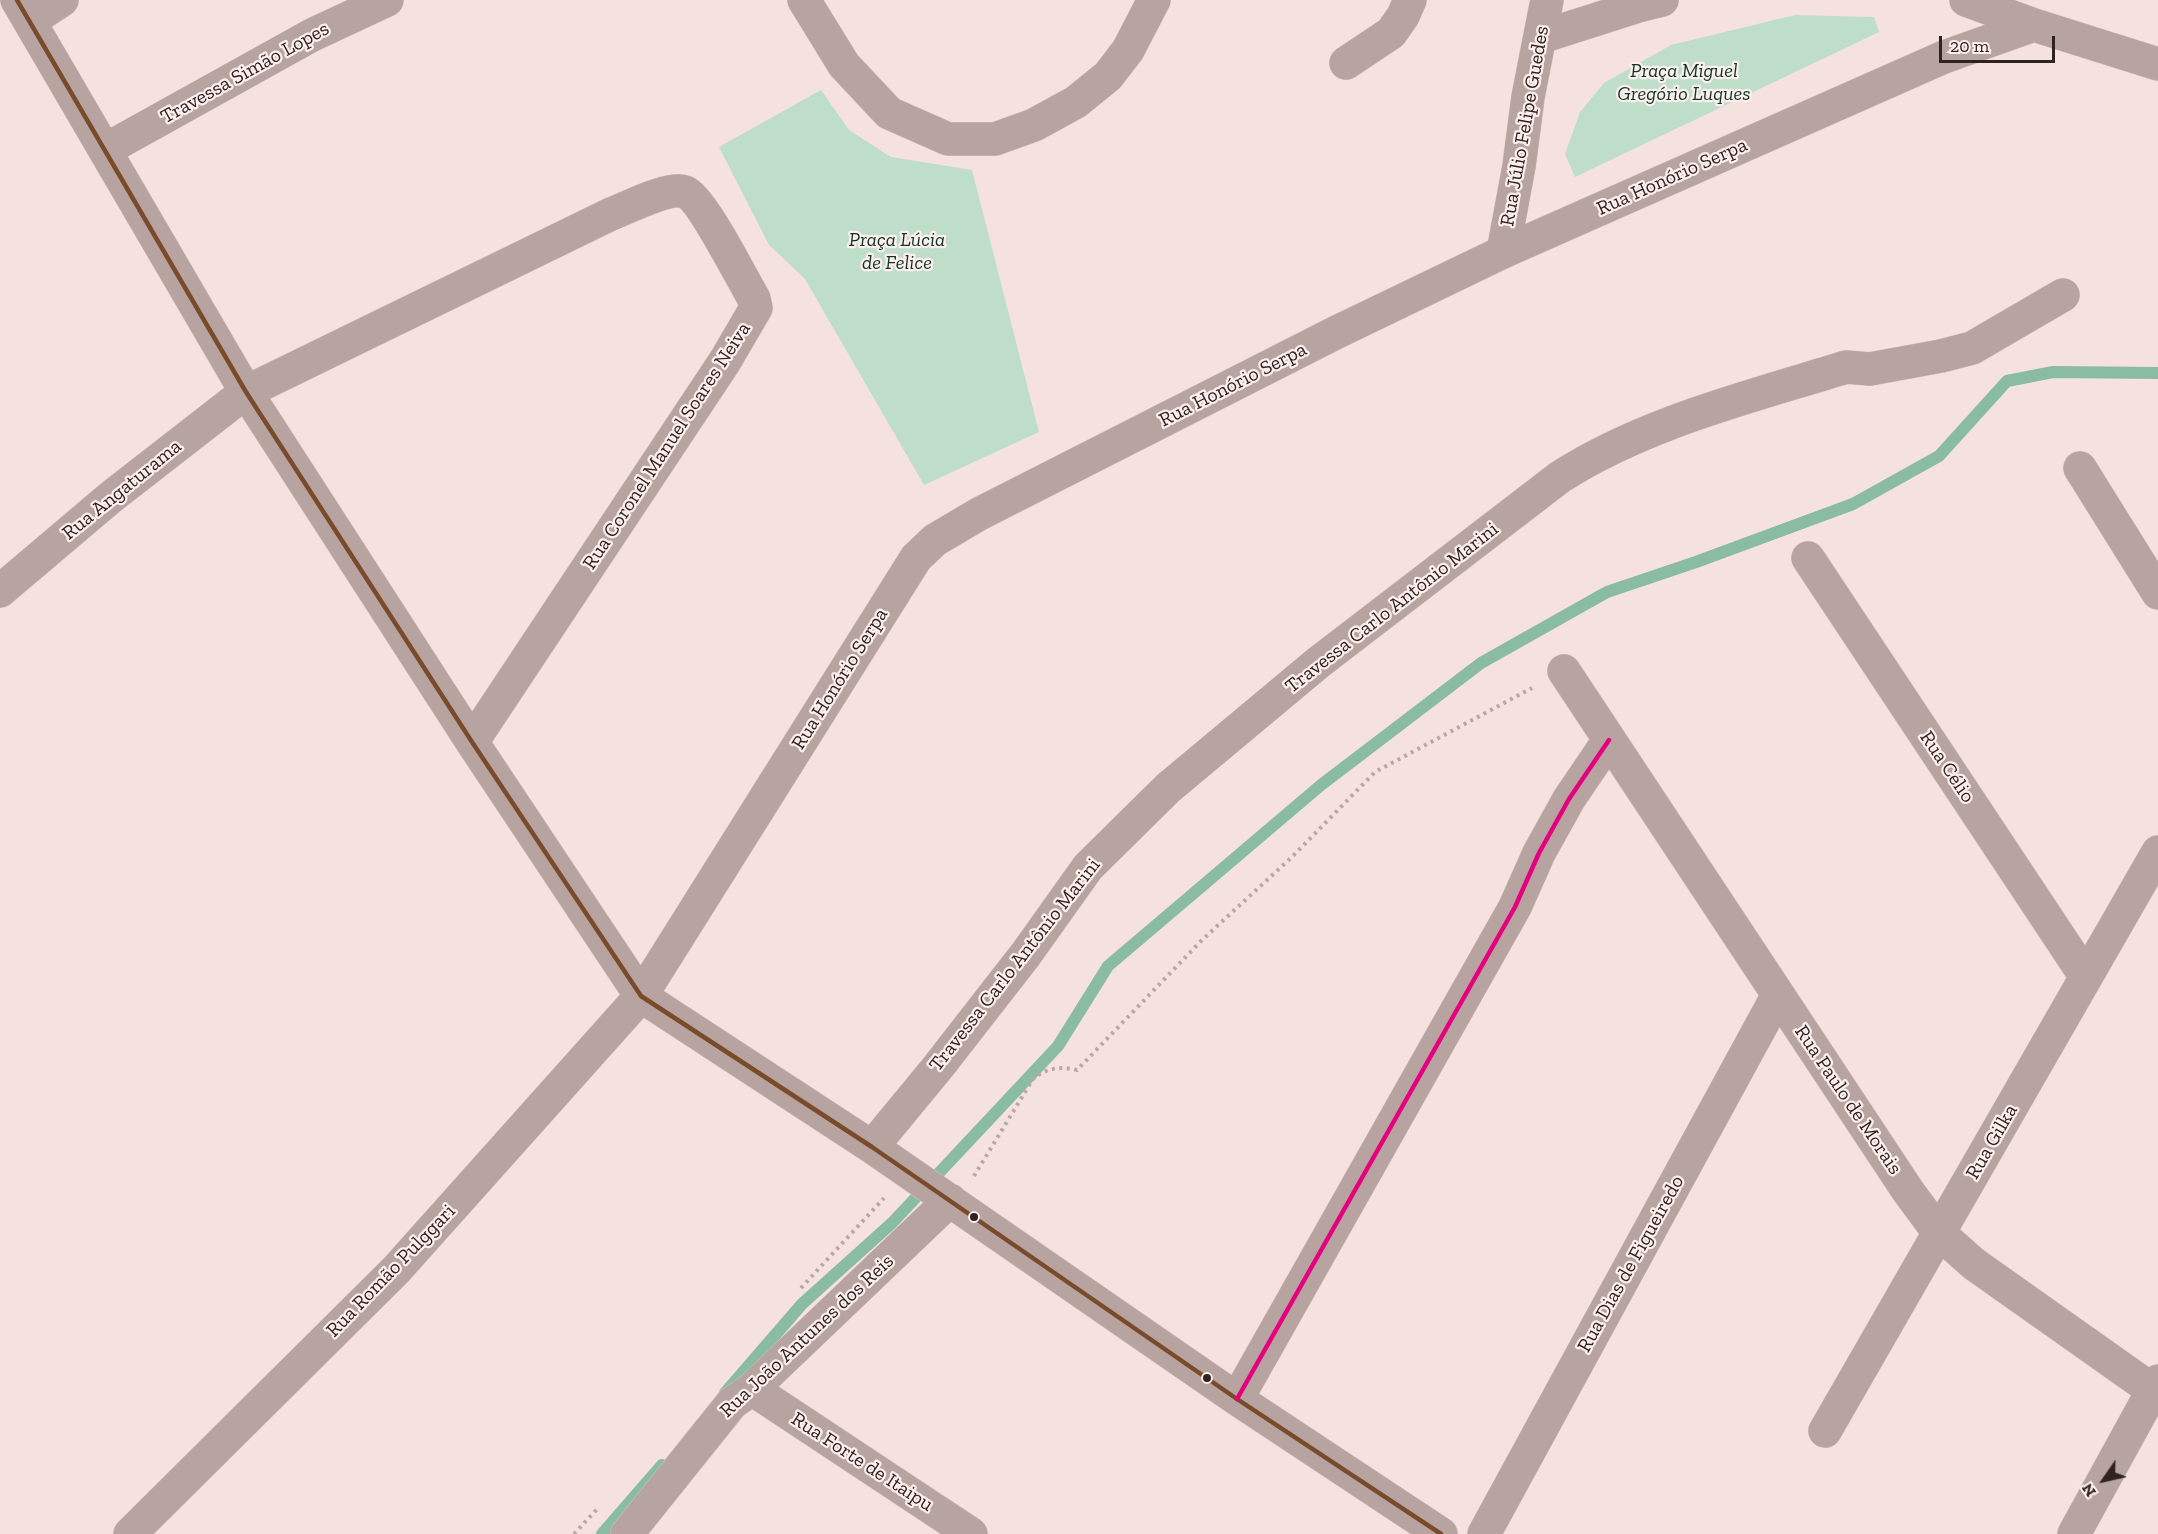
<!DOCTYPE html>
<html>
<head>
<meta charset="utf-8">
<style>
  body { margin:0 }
  #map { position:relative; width:2158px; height:1534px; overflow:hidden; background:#f5e2df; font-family:"Zilla Slab",serif }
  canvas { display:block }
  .north { position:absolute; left:2074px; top:1450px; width:60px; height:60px; -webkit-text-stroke:4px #fcefed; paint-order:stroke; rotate:236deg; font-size:16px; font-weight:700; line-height:24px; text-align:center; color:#2f2321 }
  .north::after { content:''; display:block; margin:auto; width:21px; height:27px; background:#2f2321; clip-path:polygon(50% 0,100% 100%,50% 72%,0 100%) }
  .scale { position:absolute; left:1939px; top:36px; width:116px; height:27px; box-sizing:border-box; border:3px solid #2f2321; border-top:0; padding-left:8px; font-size:18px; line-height:21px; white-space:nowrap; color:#2f2321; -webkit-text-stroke:4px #fcefed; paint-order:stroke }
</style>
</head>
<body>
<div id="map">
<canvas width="2158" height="1534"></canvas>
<div class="north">N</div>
<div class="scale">20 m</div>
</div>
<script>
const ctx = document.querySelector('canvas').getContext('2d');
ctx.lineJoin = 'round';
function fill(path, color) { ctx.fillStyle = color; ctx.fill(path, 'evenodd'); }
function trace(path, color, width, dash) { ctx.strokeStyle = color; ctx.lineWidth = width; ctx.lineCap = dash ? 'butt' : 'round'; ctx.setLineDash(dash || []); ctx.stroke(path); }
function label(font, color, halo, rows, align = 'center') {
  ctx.font = font + ' "Zilla Slab",serif'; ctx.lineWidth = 4.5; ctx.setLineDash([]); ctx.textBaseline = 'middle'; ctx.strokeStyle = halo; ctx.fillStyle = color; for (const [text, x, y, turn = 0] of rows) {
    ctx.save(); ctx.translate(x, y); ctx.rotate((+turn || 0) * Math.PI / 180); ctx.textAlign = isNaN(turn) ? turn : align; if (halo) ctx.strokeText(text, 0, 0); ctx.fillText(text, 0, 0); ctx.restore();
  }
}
const green = new Path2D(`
  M1795 15 1874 17 1879 32 1575 177 1565 154 1580 112 1604 83 1671 45Z
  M821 90 849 130 891 157 972 170 1039 432 924 485 805 279 769 245 719 147Z`);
const stream = new Path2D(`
  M725 1393 802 1304 892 1223 1058 1046 1108 966 1321 785 1481 663 1607 592 1696 562 1853 504 1939 456 2007 381 2053 372 2158 373
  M602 1534 662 1465`);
const path = new Path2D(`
  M974 1176 1033 1079C1046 1068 1060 1066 1077 1070L1202 940 1292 857 1375 772 1532 688
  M801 1288 884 1198
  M574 1534 599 1507`);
const minor = new Path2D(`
  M17 0 246 392 472 742 641 996 872 1147 1237 1399 1441 1534
  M804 0 844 65 889 113 948 139H995L1034 125 1076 102 1108 76 1128 50 1154 0
  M1966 0 2034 25 2158 64
  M30 21 62 0
  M1541 37 1638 6 1662 0
  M1346 63 1391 33 1403 16 1410 0
  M105 150 312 35 387 0
  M1503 252 1519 166 1528 97 1547 0
  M2080 468 2158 593
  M1808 558 2086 977
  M0 591 111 497 246 392 611 214C627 208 669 186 685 192 701 198 738 271 748 288L754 299 756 308 725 361 472 742
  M1564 671 1908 1191 1939 1233 1974 1264 2158 1394
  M872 1147 938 1067 1026 954 1088 867 1168 788 1319 662 1560 477C1646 422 1750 397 1846 367L1870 369 1941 356 1972 348 2063 295
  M752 1389 971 1534
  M1237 1399 1515 907 1539 853 1569 799 1609 740
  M1825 1431 2158 852
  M130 1534 396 1270 641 996 916 558 935 540 979 514 1335 333 1503 252 1944 57 2034 25
  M627 1534 732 1403 752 1389 950 1200
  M1484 1534 1778 995
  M2074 1534 2158 1381`);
const bus1 = new Path2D(`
  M17 0 246 392 472 742 641 996 872 1147 1237 1399 1441 1534`);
const bus2 = new Path2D(`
  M1237 1399 1515 907 1539 853 1569 799 1609 740`);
const markers = [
  [974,1217,5,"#2f2321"],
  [1207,1378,5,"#2f2321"]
];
const parkNames = [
  ["Praça Miguel",1684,71],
  ["Gregório Luques",1684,94],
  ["Praça Lúcia",897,240],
  ["de Felice",897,263]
];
const streetNames = [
  ["Travessa Simão Lopes",245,73,-29],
  ["Rua Júlio Felipe Guedes",1525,126,-80],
  ["Rua Honório Serpa",1672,177,-24],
  ["Rua Honório Serpa",1233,385,-27],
  ["Rua Coronel Manuel Soares Neiva",667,446,-57],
  ["Rua Angaturama",122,490,-39],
  ["Travessa Carlo Antônio Marini",1392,608,-38],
  ["Rua Honório Serpa",840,679,-58],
  ["Rua Célio",1947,767,56],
  ["Travessa Carlo Antônio Marini",1015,965,-52],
  ["Rua Paulo de Morais",1848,1100,56],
  ["Rua Gilka",1992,1142,-60],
  ["Rua Dias de Figueiredo",1631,1264,-61],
  ["Rua Romão Pulggari",391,1271,-46],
  ["Rua João Antunes dos Reis",807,1336,-43],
  ["Rua Forte de Itaipu",862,1462,33]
];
fill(green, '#bedec9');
trace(stream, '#8abca2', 12);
trace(minor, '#d0c1be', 34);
trace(path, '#b9a8a6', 4, [3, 4.5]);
trace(minor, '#b7a3a0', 33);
trace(bus1, '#7a4b2a', 4.5);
trace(bus2, '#e5007d', 4.5);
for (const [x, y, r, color] of markers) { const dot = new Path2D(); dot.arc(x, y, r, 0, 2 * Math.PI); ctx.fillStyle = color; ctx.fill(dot); trace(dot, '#fcefed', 2); }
label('italic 20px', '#103425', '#fcefed', parkNames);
label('20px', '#2f2321', '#fcefed', streetNames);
</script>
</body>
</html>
